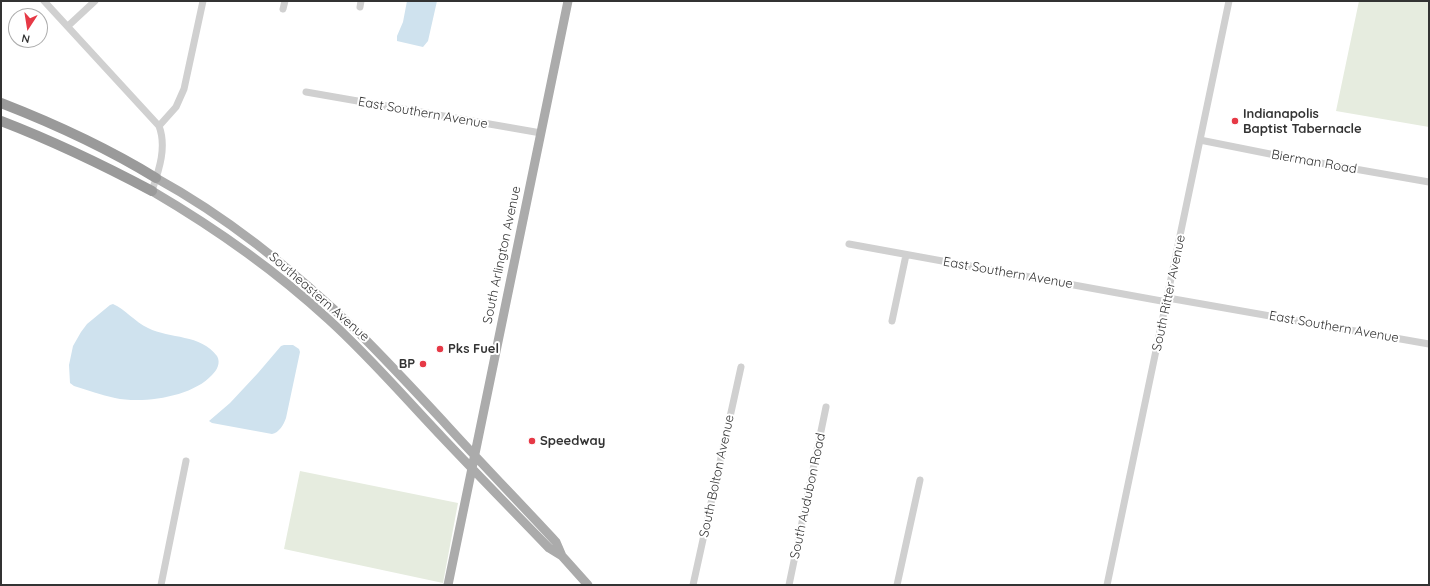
<!DOCTYPE html>
<html>
<head>
<meta charset="utf-8">
<style>
  body { margin:0 }
  #map { position:relative; width:1430px; height:586px; overflow:hidden; background:#fff; font-family:Quicksand,sans-serif }
  canvas { display:block }
  .frame { position:absolute; inset:0; border:2px solid #333; pointer-events:none }
  .north { position:absolute; left:8px; top:8px; width:40px; height:40px; box-sizing:border-box; background:#fff; border:1px solid #adadad; border-radius:50%; rotate:192deg; font-size:11px; font-weight:700; line-height:16px; text-align:center; color:#333 }
  .north::after { content:''; display:block; margin:auto; width:14px; height:18px; background:#e63946; clip-path:polygon(50% 0,100% 100%,50% 72%,0 100%) }
</style>
</head>
<body>
<div id="map">
<canvas width="1430" height="586"></canvas>
<div class="frame"></div>
<div class="north">N</div>
</div>
<script>
const ctx = document.querySelector('canvas').getContext('2d');
ctx.lineJoin = 'round';
function fill(path, color) { ctx.fillStyle = color; ctx.fill(path, 'evenodd'); }
function trace(path, color, width, dash) { ctx.strokeStyle = color; ctx.lineWidth = width; ctx.lineCap = dash ? 'butt' : 'round'; ctx.setLineDash(dash || []); ctx.stroke(path); }
function label(font, color, halo, rows, align = 'center') {
  ctx.font = font + ' Quicksand,sans-serif'; ctx.lineWidth = 4; ctx.setLineDash([]); ctx.textBaseline = 'middle'; ctx.strokeStyle = halo; ctx.fillStyle = color; for (const [text, x, y, turn = 0] of rows) {
    ctx.save(); ctx.translate(x, y); ctx.rotate((+turn || 0) * Math.PI / 180); ctx.textAlign = isNaN(turn) ? turn : align; if (halo) ctx.strokeText(text, 0, 0); ctx.fillText(text, 0, 0); ctx.restore();
  }
}
const green = new Path2D(`
  M1359 1H1429V127L1336 111Z
  M300 471 458 503 443 583 284 549Z`);
const water = new Path2D(`
  M407 1H437L428 41 423 47 397 41V36L403 22Z
  M113 304C125 309 135 322 148 328 170 339 201 334 217 356 221 363 217 370 212 375 192 397 143 404 115 398 101 395 88 390 74 386L70 383 69 365 73 346 81 332 87 324 110 305Z
  M284 345H293L299 349 300 352 286 418C284 424 279 433 272 434L212 423 209 421 230 403 258 373 281 346Z`);
const minor = new Path2D(`
  M44 1 159 126C167 147 159 170 152 191
  M360 7 361 1
  M283 9 285 1
  M68 26 95 1
  M306 92 541 133
  M159 126 176 107 184 89 203 1
  M1200 140 1275 155 1429 182
  M849 244 1167 302
  M1168 298 1429 344
  M892 321 906 255
  M161 585 186 461
  M693 585 741 367
  M789 585 826 407
  M897 585 920 480
  M1107 585 1229 1`);
const major = new Path2D(`
  M156 178C231 219 299 275 360 334 388 362 415 391 442 420 479 461 518 501 556 542L562 556
  M152 191C215 228 275 270 328 319 369 356 404 397 442 437 477 474 513 511 549 548L562 556 588 585
  M448 585 568 1`);
const highway = new Path2D(`
  M1 103C55 124 107 148 156 178
  M1 121C53 141 103 165 152 191`);
const markers = [
  [1235,121,4,"#e63946"],
  [440,349,4,"#e63946"],
  [423,364,4,"#e63946"],
  [532,441,4,"#e63946"]
];
const streetNames = [
  ["East Southern Avenue",423,113,10],
  ["Bierman Road",1314,162,10],
  ["South Arlington Avenue",502,255,-78],
  ["East Southern Avenue",1008,273,10],
  ["South Ritter Avenue",1169,293,-78],
  ["Southeastern Avenue",319,297,41],
  ["East Southern Avenue",1334,327,10],
  ["South Bolton Avenue",717,476,-78],
  ["South Audubon Road",808,496,-78]
];
const poiNames = [
  ["Indianapolis",1243,114],
  ["Baptist Tabernacle",1243,129],
  ["Pks Fuel",448,349],
  ["BP",415,364,"right"],
  ["Speedway",540,441]
];
fill(green, '#e6ecdf');
fill(water, '#cfe2ee');
trace(minor, '#d0d0d0', 7);
trace(major, '#ababab', 9);
trace(highway, '#9a9a9a', 10);
for (const [x, y, r, color] of markers) { const dot = new Path2D(); dot.arc(x, y, r, 0, 2 * Math.PI); ctx.fillStyle = color; ctx.fill(dot); trace(dot, '#fff', 1.5); }
label('13px', '#333', '#fff', streetNames);
label('bold 13px', '#333', '#fff', poiNames, 'left');
</script>
</body>
</html>
